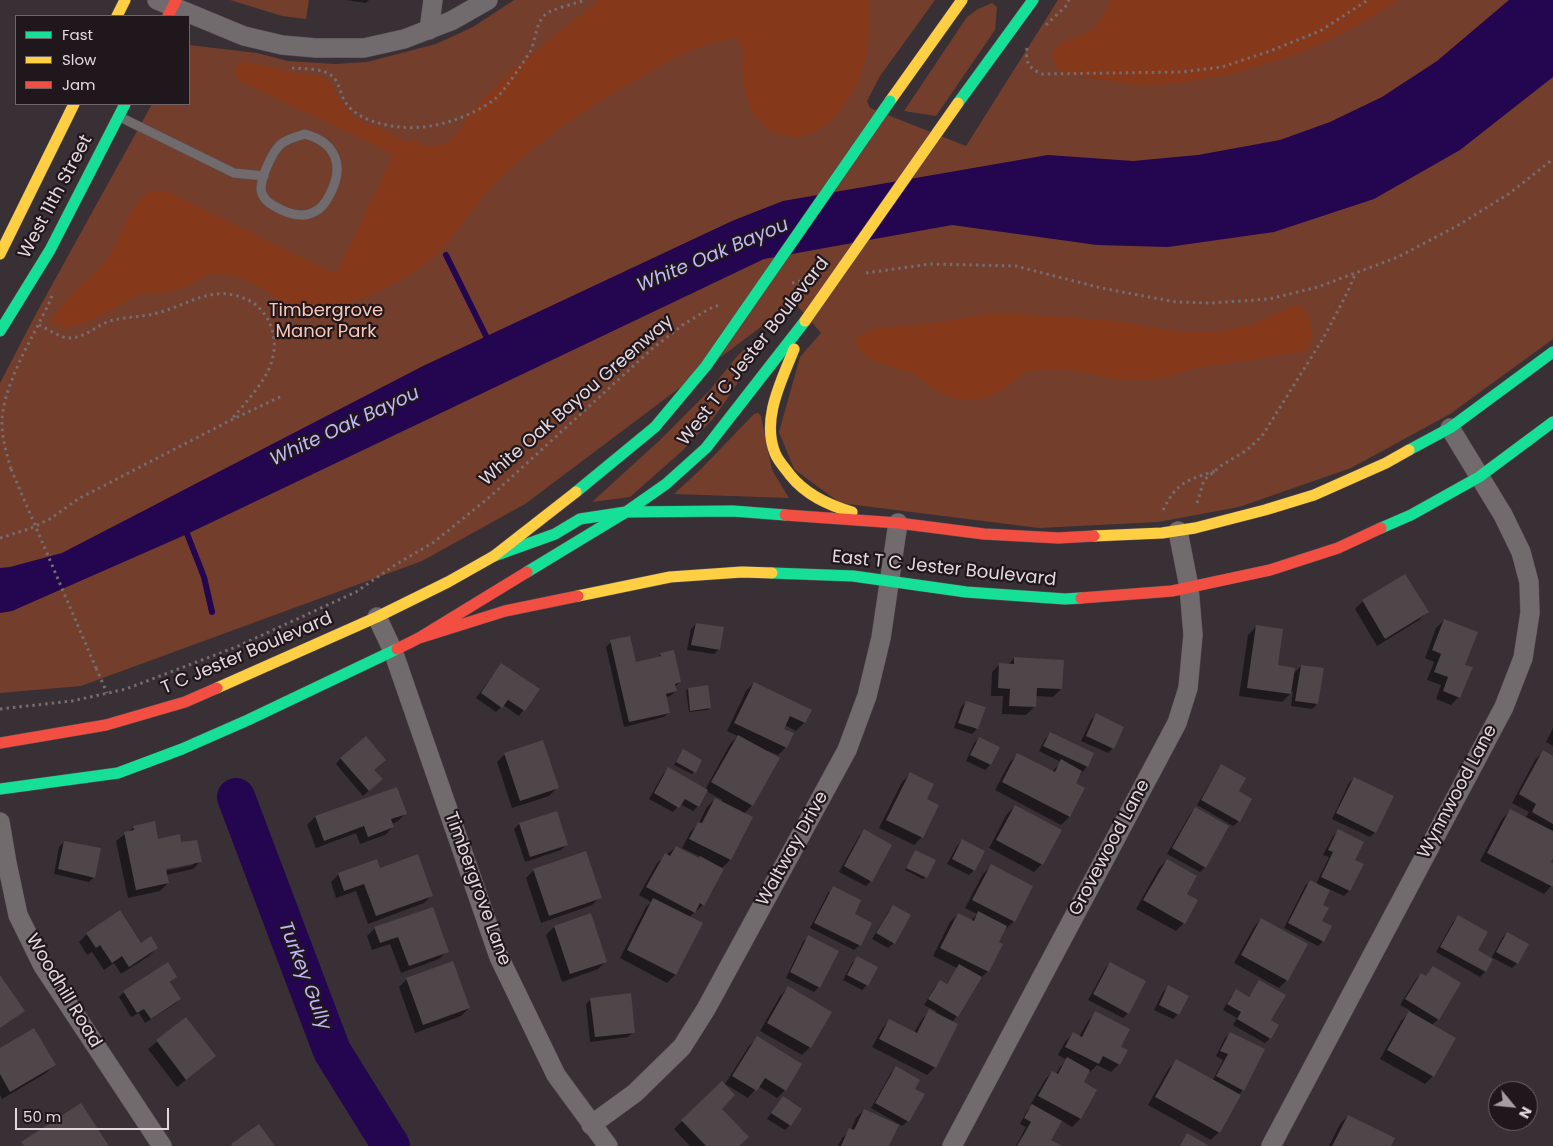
<!DOCTYPE html>
<html>
<head>
<meta charset="utf-8">
<style>
  body { margin:0 }
  #map { position:relative; width:1553px; height:1146px; overflow:hidden; background:#393035; font-family:Poppins,sans-serif }
  canvas { display:block }
  .legend { position:absolute; left:15px; top:15px; width:175px; height:90px; box-sizing:border-box; background:#1f171b; border:1px solid #6e6469; margin:0; padding:6px 9px; list-style:none; font-size:15px; color:#e4d8de }
  .legend li { display:flex; align-items:center; gap:10px; height:25px }
  .legend b { width:25px; border:1px solid #6e6469 }
  .north { position:absolute; left:1488px; top:1081px; width:50px; height:50px; box-sizing:border-box; background:#1f171b; border:1px solid #6e6469; border-radius:50%; rotate:118deg; font-size:14px; font-weight:700; line-height:20px; text-align:center; color:#e4d8de }
  .north::after { content:''; display:block; margin:auto; width:18px; height:22px; background:#a89da3; clip-path:polygon(50% 0,100% 100%,50% 72%,0 100%) }
  .scale { position:absolute; left:15px; top:1108px; width:154px; height:22px; box-sizing:border-box; border:2px solid #e4d8de; border-top:0; padding-left:6px; font-size:15px; line-height:18px; white-space:nowrap; color:#e4d8de; -webkit-text-stroke:4px #1f171b; paint-order:stroke }
</style>
</head>
<body>
<div id="map">
<canvas width="1553" height="1146"></canvas>
<ul class="legend">
<li><b style="height:6px;background:#16e098"></b>Fast</li>
<li><b style="height:6px;background:#ffcf43"></b>Slow</li>
<li><b style="height:6px;background:#f24e42"></b>Jam</li>
</ul>
<div class="north">N</div>
<div class="scale">50 m</div>
</div>
<script>
const ctx = document.querySelector('canvas').getContext('2d');
ctx.lineJoin = 'round';
function fill(path, color) { ctx.fillStyle = color; ctx.fill(path, 'evenodd'); }
function trace(path, color, width, dash) { ctx.strokeStyle = color; ctx.lineWidth = width; ctx.lineCap = dash ? 'butt' : 'round'; ctx.setLineDash(dash || []); ctx.stroke(path); }
function label(font, color, halo, rows, align = 'center') {
  ctx.font = font + ' Poppins,sans-serif'; ctx.lineWidth = 4.5; ctx.setLineDash([]); ctx.textBaseline = 'middle'; ctx.strokeStyle = halo; ctx.fillStyle = color; for (const [text, x, y, turn = 0] of rows) {
    ctx.save(); ctx.translate(x, y); ctx.rotate((+turn || 0) * Math.PI / 180); ctx.textAlign = isNaN(turn) ? turn : align; if (halo) ctx.strokeText(text, 0, 0); ctx.fillText(text, 0, 0); ctx.restore();
  }
}
const green = new Path2D(`
  M230 0H309L306 19 282 16Z
  M514 0H935L880 76 867 101 870 108 966 146 1058 0H1553V339L1450 414 1351 468 1239 507 1158 522 1039 528 840 503 794 469 779 432 800 357 821 333 794 302 525 504 422 561 81 686 0 693V383L37 312 152 104H189V45L257 53 288 61 335 64 367 62 436 44 473 27Z
  M992 3 997 7 995 30 936 116 904 111 967 17 978 9Z
  M756 339 765 340 725 402 712 420 682 451 630 497 592 502 660 440 709 391 738 355Z
  M758 413 761 416 772 470 789 498 674 494 702 468 754 414Z`);
const forest = new Path2D(`
  M599 0H870C869 21 870 44 864 64 854 99 820 152 777 133 766 129 757 121 752 111 742 93 743 67 741 48L738 40 735 38C697 44 667 62 634 81 580 113 532 144 489 190 468 213 454 240 430 260 398 287 358 300 318 315 298 321 292 312 278 300 271 294 264 289 256 285 242 277 227 275 211 273 195 283 180 291 161 293 156 294 150 293 145 294 121 299 75 341 52 322V319C60 308 68 298 77 289 87 279 99 270 107 259 122 239 125 211 145 195 151 190 159 190 167 191L336 274 394 154 240 81 237 79 234 71 239 63 244 61 300 74 316 75 325 78 332 83 337 96 355 119 378 127 405 141 416 140 422 145 433 147 443 144 453 138 478 104 518 65Z
  M1110 0H1399L1355 27 1327 41 1298 54 1237 73 1174 84 1142 86 1062 73C1053 65 1049 50 1062 43 1071 38 1082 37 1091 30 1101 22 1106 12 1110 0Z
  M1298 305C1313 312 1317 343 1304 352L1195 368 1164 378 1149 380 1118 379 1070 370 1038 369 1024 373 1007 387 994 395 977 400H968L958 399 941 393 911 373 872 360 861 352 857 346 855 339 856 337 878 328 937 323 986 314 1006 313 1116 321 1175 331 1217 332 1254 324 1293 306Z`);
const water = new Path2D(`
  M1509 0H1553V77L1460 150 1374 199 1274 232 1168 247 1097 245 952 225 764 259 185 535 12 611 0 613V568L10 567 62 553 423 366 732 221 783 201 1048 155 1133 161 1198 155 1280 140 1330 122 1382 97 1437 61Z`);
const shadow = new Path2D(`
  M346 0H369L366 3Z
  M1363 601 1427 612 1419 620 1377 646 1355 609Z
  M1444 620 1464 665 1459 697 1451 705 1436 699 1441 685 1427 680 1434 662 1425 658 1436 628Z
  M696 624 719 649 714 654 687 650 691 629Z
  M1256 627 1276 666 1293 674 1301 666 1317 704 1312 709 1291 706 1293 691 1282 702 1239 696 1248 635Z
  M611 642 635 664 656 659 661 654 680 682 675 687 676 691 670 696 665 697 669 712 664 717 624 727 606 647Z
  M1014 658 1061 689 1053 697 1035 696 1034 707 1026 715 1002 714 1003 696H991L992 672 1000 664 1008 665Z
  M501 665 538 690 519 716 503 705 496 712 476 698Z
  M754 683 810 710 804 723 796 731 785 725 783 729 786 747 778 755 768 751 752 805 744 814 751 818 730 860 721 869 703 905 689 917 701 924 675 975 667 983 620 958 646 907 651 902 639 895 657 863 676 847 698 859 701 857 682 848 691 831 699 823 707 807 715 799 721 802 722 800 706 791 698 806 693 811 680 804 673 812 649 799 663 774 668 769 705 790 730 744 738 736 727 731 746 691Z
  M688 689 710 707 708 710 689 712 686 691Z
  M966 702 977 729 972 734 954 728 961 707Z
  M1096 715 1113 748 1108 753 1081 741 1091 720Z
  M1553 728V746L1546 742Z
  M1050 734 1087 766 1074 784 1084 789 1069 817 1061 825 995 790 1010 762 1018 754 1052 772 1061 762 1039 751 1045 739Z
  M979 738 998 747 990 765 985 770 966 761 974 743Z
  M683 751 701 761 692 774 674 765Z
  M1543 752 1553 757V855L1549 862 1553 864V884L1544 894 1480 861 1502 819 1510 811 1525 819 1529 812 1512 803 1535 760Z
  M505 754 557 788 549 796 512 808 497 762Z
  M341 758 373 770 376 784 363 796 336 764Z
  M1222 766 1237 792 1239 821 1233 826 1197 805 1217 771Z
  M910 774 926 800 922 837 914 845 879 828 902 782Z
  M1354 778 1375 832 1370 837 1332 819 1349 783Z
  M397 788 405 814 397 822 391 824 393 827 385 835 360 844 356 833 316 848 307 825 315 817Z
  M1015 806 1042 864 1034 872 989 848 1007 814Z
  M1195 808 1205 867 1200 872 1167 854 1190 814Z
  M519 824 566 845 561 850 525 862 514 829Z
  M134 827 158 840 180 843 201 861 193 869 166 875 168 883 160 891 128 898 116 841ZM193 862V865L160 872V869Z
  M864 831 871 881 866 886 839 872 859 836Z
  M1338 831 1353 861 1362 865 1349 891 1344 896 1329 889 1321 905V921L1323 941 1318 946 1284 928 1305 886 1310 881 1316 884 1329 857 1323 855 1333 836Z
  M962 840 974 870 969 875 947 864 957 846Z
  M64 842 94 877 89 882 54 874 59 847Z
  M915 851 926 877 923 879 905 870Z
  M1167 860 1186 895 1184 923 1176 931 1136 909 1159 868Z
  M991 866 1014 921 1006 929 1004 928 997 943 988 971 980 979 957 1016 952 1022 935 1067 927 1075 872 1047 882 1029 889 1021 914 1033 922 1019 930 1011 935 1013 936 1011 924 1005 935 987 940 982 946 985 957 968 933 956 950 922 958 914 971 921 977 914 965 908 983 874Z
  M379 870 432 895 424 903 368 924 356 891 336 898 331 882 339 874Z
  M534 870 600 897 592 905 541 923 526 878Z
  M833 888 853 914 860 945 854 950 810 928 828 893Z
  M893 907 894 943 888 948 872 939 888 912Z
  M590 915 606 961 598 969 562 982 546 935 554 927Z
  M1458 917 1476 951 1491 959 1502 938 1507 933 1517 963 1512 968 1493 958 1485 972 1480 977 1436 952 1453 922Z
  M1261 919 1287 980 1279 988 1234 963 1254 927Z
  M375 928 447 951 439 959 401 973 390 944 372 950 367 936Z
  M87 934 140 945 157 948 149 956 121 974 114 963 104 970 92 952 87 955 79 942Z
  M808 937 819 987 814 992 786 978 803 942Z
  M857 958 867 985 862 990 843 980 852 963Z
  M1110 963 1128 1013 1123 1018 1088 1000 1105 969Z
  M1433 968 1459 984 1438 1019 1431 1026 1433 1076 1425 1084 1380 1059 1401 1021 1411 1011 1400 1005 1416 979 1421 974 1425 977Z
  M176 977 170 983 180 999 175 1004 145 1023 139 1013 131 1017 119 997 124 992Z
  M407 979 469 1008 461 1016 415 1033 399 987Z
  M1260 982 1269 1021 1270 1038 1265 1043 1233 1025 1237 1018 1223 1010 1231 996 1236 991 1248 998Z
  M1168 987 1178 1014 1173 1019 1154 1010 1163 992Z
  M788 988 810 1047 802 1055 760 1031 780 996Z
  M591 999 634 1032 628 1037 590 1042 586 1004Z
  M1096 1013 1119 1047V1064L1111 1072 1097 1065 1090 1072 1088 1071 1082 1083 1080 1119 1072 1127 1061 1120 1049 1140 1059 1146H1016L1026 1127 1020 1124 1027 1111 1033 1105 1031 1104 1045 1080 1052 1072 1056 1074 1060 1067 1067 1060 1058 1055 1065 1042 1073 1034 1079 1037 1088 1021Z
  M186 1018 215 1056 177 1087 148 1049Z
  M1230 1033 1243 1090 1238 1095 1219 1132 1211 1140 1148 1105 1169 1068 1177 1061 1213 1080 1223 1060 1216 1056 1225 1038Z
  M757 1038 785 1090 777 1098 758 1086 748 1098 725 1084 749 1046Z
  M0 1049 54 1065 46 1073 2 1099 0 1095Z
  M896 1068 913 1089 908 1121 902 1126 898 1123 887 1146H838L842 1138 851 1130 856 1118 864 1110 896 1125 897 1123 871 1108 891 1073Z
  M722 1082 720 1109 738 1146H690L674 1129Z
  M783 1097 790 1125 785 1130 767 1119Z
  M1348 1116 1390 1146H1329L1340 1124Z`);
const stream = new Path2D(`
  M446 255 490 344
  M184 526 204 577 212 612`);
const river = new Path2D(`
  M236 797 332 1051 391 1146`);
const building = new Path2D(`
  M1405 574 1429 612 1385 639 1362 600Z
  M1444 619 1478 632 1465 665 1473 667 1460 698 1443 691 1448 677 1434 672 1441 654 1432 650Z
  M696 623 724 627 720 650 691 645Z
  M1256 625 1283 629 1278 665 1295 668 1291 694 1247 688Z
  M630 636 636 662 661 656 660 653 674 650 681 682 675 684 677 691 666 694 670 713 629 722 610 640Z
  M1014 657 1064 660 1062 689 1037 688 1036 707 1009 706 1010 689 998 688 999 663 1014 664Z
  M501 663 540 689 525 711 508 700 502 708 481 693Z
  M1301 665 1324 668 1318 704 1295 701Z
  M754 682 812 710 805 723 790 716 784 729 794 733 787 748 734 723Z
  M708 685 711 708 690 711 688 688Z
  M966 701 986 707 978 729 958 723Z
  M1096 713 1124 727 1114 749 1086 736Z
  M1050 732 1094 753 1088 767 1043 746Z
  M738 735 780 758 753 806 711 782Z
  M366 736 386 760 374 770 383 779 369 791 340 758Z
  M979 737 1000 747 991 765 970 755Z
  M543 740 559 788 520 801 504 753Z
  M683 749 702 760 696 773 676 762Z
  M1543 750 1553 756V824L1532 812 1536 804 1519 794Z
  M1017 753 1055 772 1061 759 1082 771 1076 783 1085 788 1070 817 1002 782Z
  M1221 764 1246 778 1239 791 1252 799 1240 822 1201 800Z
  M668 767 708 790 699 807 685 799 679 808 654 793Z
  M910 772 934 784 927 799 939 805 923 838 886 820Z
  M1354 777 1394 796 1376 833 1336 813Z
  M397 787 407 814 391 819 394 827 368 837 364 826 324 841 315 816Z
  M715 798 753 817 731 860 689 839 698 822 702 823Z
  M1015 805 1062 830 1043 865 996 840Z
  M1195 807 1229 826 1206 868 1172 848Z
  M1510 809 1553 831V858L1551 862 1553 863V887L1487 853Z
  M557 811 568 845 530 857 519 823Z
  M155 821 158 839 180 834 181 842 197 840 202 862 166 869 169 883 136 890 124 832 134 830 133 826Z
  M864 829 892 845 872 882 844 866Z
  M1338 829 1364 842 1355 860 1364 864 1350 891 1321 877 1333 852 1328 850Z
  M962 839 985 851 975 871 952 859Z
  M64 841 101 848 95 878 58 869Z
  M676 846 699 858 700 856 724 869 704 906 700 903 695 913 646 887 665 853 670 856Z
  M915 850 936 860 927 878 906 868Z
  M586 851 602 898 549 916 533 869Z
  M418 854 433 896 376 916 364 884 344 891 338 873 377 859 380 868Z
  M1167 859 1197 876 1187 894 1198 900 1185 924 1143 900Z
  M991 864 1033 886 1015 922 972 900Z
  M1310 880 1330 890 1323 905 1329 908 1322 921 1332 926 1324 942 1288 923Z
  M833 886 861 900 855 914 872 923 861 946 814 923Z
  M653 898 703 923 676 975 627 950Z
  M893 905 911 915 895 944 876 933Z
  M433 907 449 952 409 966 398 937 380 943 374 927Z
  M120 910 141 943 151 936 158 948 129 967 122 956 112 963 100 945 96 948 86 933Z
  M978 911 1007 926 999 942 1003 944 989 972 940 948 958 913 974 921Z
  M591 913 607 962 570 974 554 926Z
  M1458 915 1488 932 1478 950 1493 959 1486 972 1440 947Z
  M1261 918 1308 944 1288 981 1241 955Z
  M1507 932 1529 944 1518 964 1496 952Z
  M808 935 839 951 820 988 790 972Z
  M857 956 878 967 868 986 847 975Z
  M453 961 470 1008 423 1025 406 978Z
  M168 962 177 977 170 982 181 999 151 1019 144 1009 137 1013 123 991Z
  M1110 962 1146 981 1129 1014 1093 994Z
  M959 964 982 977 958 1017 928 999 940 980 947 984Z
  M1433 966 1461 983 1439 1020 1405 999 1421 973 1426 976Z
  M0 975 25 1011 0 1028Z
  M1259 980 1286 995 1271 1020 1279 1025 1271 1039 1237 1019 1241 1012 1227 1004 1236 989 1249 997Z
  M1168 985 1189 996 1179 1015 1159 1005Z
  M788 986 832 1012 811 1048 767 1023Z
  M631 993 635 1033 595 1037 590 998Z
  M929 1009 958 1024 936 1068 879 1039 889 1019 917 1033Z
  M1095 1011 1130 1029 1121 1047 1128 1050 1120 1065 1103 1056 1099 1064 1065 1047 1073 1032 1082 1037Z
  M1409 1011 1456 1038 1434 1077 1387 1050Z
  M186 1017 216 1056 186 1080 156 1040Z
  M34 1028 56 1065 10 1092 0 1074V1048Z
  M1230 1032 1265 1049 1244 1091 1216 1076 1228 1054 1220 1051Z
  M757 1036 802 1064 786 1091 765 1078 757 1091 732 1076Z
  M1067 1057 1090 1070 1084 1082 1097 1090 1081 1119 1038 1096 1052 1071 1058 1074Z
  M1176 1059 1241 1095 1220 1133 1155 1097Z
  M896 1066 920 1080 915 1089 925 1094 909 1122 875 1103Z
  M722 1081 735 1095 722 1109 749 1137 739 1146H706L681 1120Z
  M783 1096 802 1109 791 1126 771 1113Z
  M81 1103 109 1146H24L21 1142Z
  M1032 1104 1062 1121 1051 1140 1062 1146H1017L1031 1122 1024 1118Z
  M864 1109 899 1125 889 1146H841L849 1128 854 1130Z
  M1348 1115 1395 1138 1391 1146H1332Z
  M259 1124 275 1146H232L231 1144Z
  M1187 1133 1209 1146H1180Z`);
const path = new Path2D(`
  M1046 25 1067 5 1069 0
  M1027 48C1025 63 1029 68 1042 74L1182 72 1222 67 1270 51 1320 31 1368 0
  M292 68C303 69 324 68 332 76 339 82 340 92 344 100 354 118 380 125 400 127 430 131 473 117 496 98 506 89 522 64 530 52 536 41 535 23 546 14 552 9 577 3 585 0
  M866 273 930 264 1016 266 1101 288 1176 302 1212 303 1269 299 1318 287 1398 257 1457 226 1510 193 1553 159
  M792 283 805 280
  M39 325C48 329 60 338 70 338 83 338 94 328 105 323 121 316 140 318 157 313 189 305 213 283 248 300 257 304 266 314 270 324 286 363 254 392 231 420
  M11 469C7 455 3 442 2 427 0 388 34 336 50 301L53 292
  M1197 503 1204 480 1222 465 1247 450 1262 436 1324 337 1345 297 1355 275
  M1163 510C1177 482 1187 480 1215 471
  M0 538 29 529 50 519 78 499 231 420 282 396
  M96 668 107 693
  M0 709 72 701 126 689 236 647 356 592 395 565 434 542 492 495 653 348 684 324 709 309 719 305`);
const lane = new Path2D(`
  M120 117 234 173 264 176
  M305 134C337 143 345 167 329 196 326 202 321 209 314 212 301 219 286 213 274 206 268 203 261 196 261 189 261 177 272 152 281 144 287 139 298 136 305 134Z`);
const street = new Path2D(`
  M157 0 244 36 282 45 316 48H364L404 39 451 21 488 0
  M429 30 433 0
  M377 617 393 651 499 957 556 1075 608 1146
  M0 822 7 863 18 915 43 966 162 1146
  M591 1125 635 1093 682 1047 706 1009 847 750 867 696 881 638 898 523
  M952 1146 1177 723 1188 688 1193 635 1189 587 1178 531
  M1271 1146 1504 707 1523 658 1530 613 1529 582 1521 552 1503 515 1450 428`);
const fast = new Path2D(`
  M958 103 1033 0
  M0 331 50 250 125 104
  M1409 450 1450 428 1553 352
  M576 492 655 427 706 366
  M1381 528 1411 515 1479 477 1553 422
  M494 556 555 534 580 519 626 512 733 511 785 515
  M527 572 626 512 666 484 706 448 805 321
  M772 573 853 576 966 592 1065 599 1081 598
  M0 789 118 773 182 749 248 720 397 649`);
const slow = new Path2D(`
  M117 16 125 0
  M890 101 962 0
  M0 254 74 104
  M794 349C782 380 761 419 775 453 778 461 785 468 790 475 806 495 828 505 852 512
  M1094 536 1162 533 1195 528 1265 510 1314 495 1386 463 1409 450
  M578 596 670 577 742 572 772 573
  M217 688 377 617 448 582 494 556 576 492`);
const jam = new Path2D(`
  M168 16 176 0
  M785 515 898 523 984 534 1058 538 1094 536
  M1081 598 1172 591 1270 570 1338 548 1381 528
  M419 638 505 611 578 596
  M397 649 419 638 527 572
  M0 743 106 725 185 702 217 688`);
const pathBridge = new Path2D(`
  M11 469 96 668`);
const fastBridge = new Path2D(`
  M706 366 890 101`);
const slowBridge = new Path2D(`
  M805 321 958 103`);
const streetNames = [
  ["West 11th Street",56,197,-62],
  ["West T C Jester Boulevard",754,352,-52],
  ["White Oak Bayou Greenway",577,401,-41],
  ["East T C Jester Boulevard",944,569,6],
  ["T C Jester Boulevard",247,654,-23],
  ["Wynnwood Lane",1458,792,-62],
  ["Grovewood Lane",1110,848,-62],
  ["Waltway Drive",793,849,-61],
  ["Timbergrove Lane",477,889,70],
  ["Woodhill Road",63,991,59]
];
const parkNames = [
  ["Timbergrove",326,311],
  ["Manor Park",326,332]
];
const waterNames = [
  ["White Oak Bayou",713,256,-23],
  ["White Oak Bayou",345,427,-25],
  ["Turkey Gully",304,976,69]
];
fill(green, '#733e2c');
fill(forest, '#86391a');
fill(water, '#24054f');
fill(shadow, '#0007');
trace(stream, '#24054f', 6);
trace(river, '#24054f', 38);
fill(building, '#4e4649');
trace(lane, '#574e53', 10);
trace(street, '#574e53', 20);
trace(fast, '#574e53', 12);
trace(slow, '#574e53', 12);
trace(jam, '#574e53', 12);
trace(path, '#746c70', 3, [2.5, 4]);
trace(lane, '#726b6e', 9);
trace(street, '#726b6e', 19);
trace(fast, '#16e098', 11);
trace(slow, '#ffcf43', 11);
trace(jam, '#f24e42', 11);
trace(fastBridge, '#574e53', 12, []);
trace(slowBridge, '#574e53', 12, []);
trace(pathBridge, '#746c70', 3, [2.5, 4]);
trace(fastBridge, '#16e098', 11);
trace(slowBridge, '#ffcf43', 11);
label('18px', '#e4d8de', '#1f171b', streetNames);
label('18px', '#fbc8b7', '#1f171b', parkNames);
label('italic 19px', '#c1b7fb', '#1f171b', waterNames);
</script>
</body>
</html>
